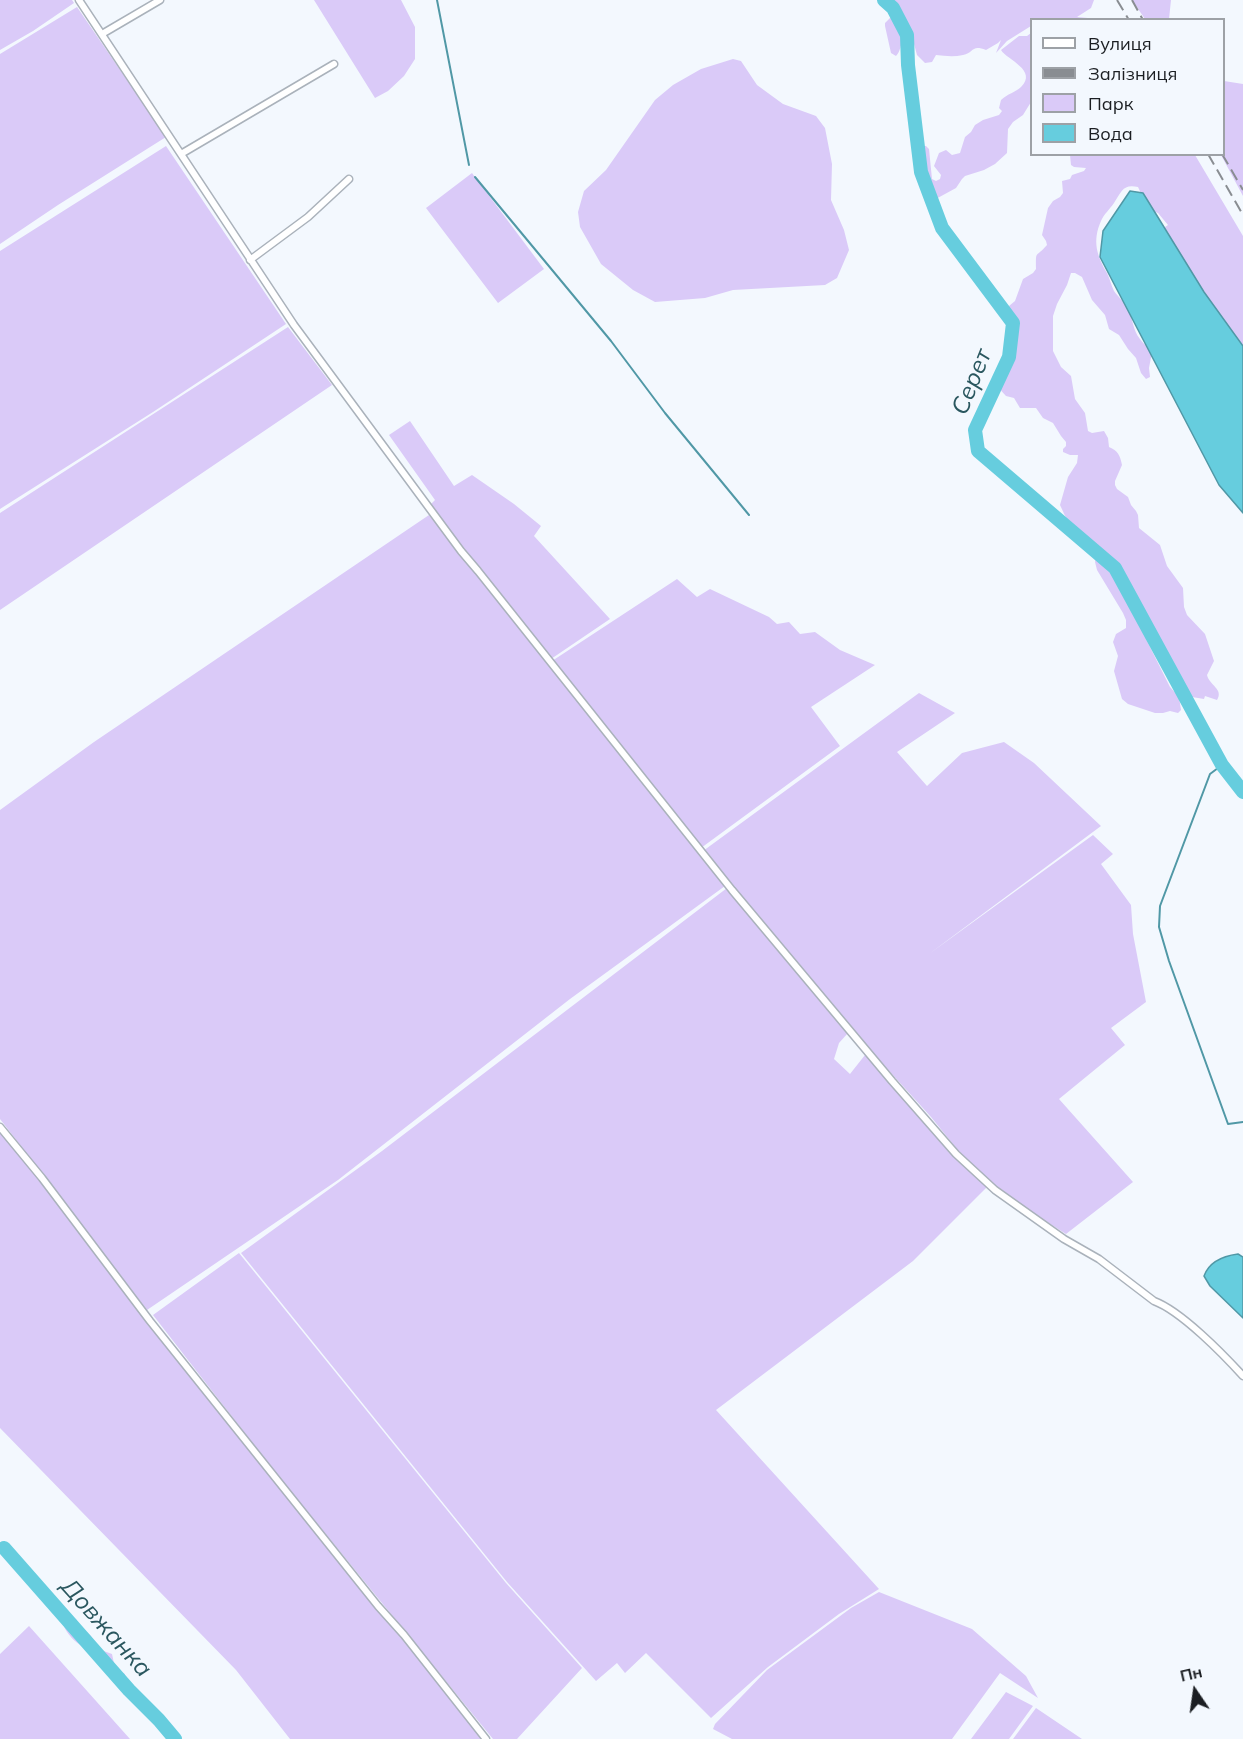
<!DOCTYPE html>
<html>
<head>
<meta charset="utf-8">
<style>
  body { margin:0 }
  #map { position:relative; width:1243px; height:1739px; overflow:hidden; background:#f3f8fe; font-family:Mulish,sans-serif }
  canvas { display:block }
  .legend { position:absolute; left:1030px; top:18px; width:195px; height:138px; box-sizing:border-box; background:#f3f8fe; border:2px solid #9da1a6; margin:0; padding:8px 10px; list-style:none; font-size:18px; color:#1b1e22 }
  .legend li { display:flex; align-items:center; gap:12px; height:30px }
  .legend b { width:30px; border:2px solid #9da1a6 }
  .north { position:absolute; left:1165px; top:1661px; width:60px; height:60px; -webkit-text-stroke:4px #f3f8fe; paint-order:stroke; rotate:347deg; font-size:16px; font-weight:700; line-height:24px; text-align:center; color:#1b1e22 }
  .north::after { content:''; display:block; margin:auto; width:21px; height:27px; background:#1b1e22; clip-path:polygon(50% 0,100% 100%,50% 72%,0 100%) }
</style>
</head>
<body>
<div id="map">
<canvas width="1243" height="1739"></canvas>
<ul class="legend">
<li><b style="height:8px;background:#fff"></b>Вулиця</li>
<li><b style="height:8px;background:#898d92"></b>Залізниця</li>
<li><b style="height:16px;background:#dacaf8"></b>Парк</li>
<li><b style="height:16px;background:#66cdde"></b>Вода</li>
</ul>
<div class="north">Пн</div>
</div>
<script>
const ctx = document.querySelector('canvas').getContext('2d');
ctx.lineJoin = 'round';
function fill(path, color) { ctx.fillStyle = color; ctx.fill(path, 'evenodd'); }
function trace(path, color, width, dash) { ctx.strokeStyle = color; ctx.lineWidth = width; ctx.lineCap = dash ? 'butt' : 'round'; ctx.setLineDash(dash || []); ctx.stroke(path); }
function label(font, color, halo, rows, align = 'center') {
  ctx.font = font + ' Mulish,sans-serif'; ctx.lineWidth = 5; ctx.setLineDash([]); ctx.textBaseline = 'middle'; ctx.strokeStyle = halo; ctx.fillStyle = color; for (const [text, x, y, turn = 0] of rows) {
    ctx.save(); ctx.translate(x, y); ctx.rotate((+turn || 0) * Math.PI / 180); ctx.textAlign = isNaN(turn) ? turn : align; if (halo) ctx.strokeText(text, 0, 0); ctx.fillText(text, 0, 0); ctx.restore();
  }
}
const green = new Path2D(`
  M0 0H72L74 3 33 31 0 50Z
  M314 0H401L415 27V59L404 76 388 91 375 98Z
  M890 0H1094L1091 8 1077 17 1088 18 1089 19H1071L1072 18 1032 20 1031 26 1007 41 996 53 1001 40 998 43 986 50C971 44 974 53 963 55 954 57 945 56 936 55L932 62 925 63 917 55 914 44 909 34 907 21 895 8Z
  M1132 0H1171L1169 19H1145Z
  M77 7 166 137 58 205 0 244V54Z
  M890 18H895L904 38C900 44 901 51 896 56L891 53 885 26V23Z
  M1031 33V102L1023 115 1013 122 1008 129 1007 153 995 164 984 170 965 176 962 179 956 188 934 200 931 198 916 170 912 150 914 146H926L929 149 932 179 936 181 940 179 941 175 934 166 939 153 946 150 952 155 960 153 965 137 971 132 975 125 983 120 999 115 1002 111 999 108 1001 100C1007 94 1016 92 1021 87 1038 70 1007 60 1001 50L1019 36H1027Z
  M733 59 741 61 757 85 783 104 816 116 825 128 832 164 831 200 844 230 849 250 837 278 825 285 733 290 705 298 655 302 633 290 601 264 580 227 578 212 584 191 606 170 655 100 673 85 701 69Z
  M1224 81 1243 84V196L1221 155 1224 154Z
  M166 146 286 324 153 412 0 509V251Z
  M1070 155H1195L1243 236V350L1167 236 1165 227 1168 225 1158 213 1150 210 1147 206 1138 187C1123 184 1122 191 1114 203 1110 209 1104 214 1101 221 1092 241 1097 256 1107 273 1110 279 1111 285 1114 291 1118 297 1125 302 1128 309 1133 319 1133 331 1140 339 1144 345 1148 346 1152 352L1149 368 1150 377 1146 379 1141 373 1136 358 1128 349 1119 335 1109 329 1105 315 1092 300 1082 277 1075 273H1071L1067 285 1057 304 1053 316V351L1061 367 1071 376 1075 399 1085 413 1088 431 1092 433 1104 431 1108 438 1109 447C1118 451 1120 455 1122 465L1115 481V485L1117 489 1128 497 1131 505 1136 511 1138 515 1139 528 1160 545 1167 566 1183 588 1184 607 1187 615 1205 634 1214 661 1207 675C1209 685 1224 689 1217 700L1205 696 1204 699 1192 697 1186 692 1154 635 1147 630H1143L1147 641 1170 687 1179 697 1181 710 1178 713 1170 711 1163 713H1155L1128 704 1122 699 1114 671 1118 656 1113 642 1116 634 1126 628V620L1123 613 1097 570 1095 562 1096 558 1100 557 1124 588H1128C1121 562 1102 555 1084 540 1081 538 1081 536 1078 532 1076 529 1072 526 1069 522 1065 517 1063 511 1060 505L1068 477 1077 463 1078 455H1070L1063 452V449L1066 446V442L1061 436 1053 423 1043 418 1036 408H1020L1014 398 1006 396 995 384 1001 361 1007 351 1010 339 1009 306 1015 301 1023 279 1033 273 1036 269C1036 249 1035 259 1047 245L1046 241 1042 235 1048 208 1053 201 1060 197 1063 193 1062 181 1070 179 1072 175 1084 171 1086 168 1074 167 1071 165Z
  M472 173 544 269 498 303 426 208Z
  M288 327 332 385 0 610V513Z
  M410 421 454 486 472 475 514 504 541 526 534 536 610 619 551 659 430 505 435 500 389 435Z
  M429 515 725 886 570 999 338 1180 147 1310 0 1119V810L94 742Z
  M677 579 697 597 710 589 769 617 777 624 789 622 800 634 815 632 840 650 875 665 811 707 840 746 701 848 552 661Z
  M919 693 955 713 897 752 927 786 962 753 1004 742 1034 763 1101 826 929 954 1093 835 1113 854 1101 864 1131 905 1133 934 1146 1002 1111 1028 1125 1045 1059 1099 1133 1182 1066 1234 1003 1194 965 1159 931 1117 842 1019 703 851Z
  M727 888 848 1033 839 1043 834 1059 850 1074 865 1055 988 1186 913 1261 716 1410 879 1589 839 1614 768 1667 711 1718 646 1653 625 1673 617 1663 596 1681 507 1582 241 1253 382 1151Z
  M0 1129 242 1439 485 1739H290L236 1670 0 1428Z
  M239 1253 506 1583 582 1668 517 1739H493L275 1472 153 1315Z
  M879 1592 972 1629 1026 1676 1038 1698 1000 1673 952 1739H732L713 1729 715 1724 767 1670 851 1608Z
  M68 1616 76 1619 80 1626 91 1636 98 1649 112 1654 115 1668 125 1674V1679L120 1680 111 1670 101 1667 98 1663 97 1653C82 1649 62 1634 62 1617Z
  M29 1626 130 1739H0V1654Z
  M1006 1692 1033 1706 1009 1739H971Z
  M1036 1708 1082 1739H1013Z`);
const water = new Path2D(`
  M1130 191 1143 193 1204 292 1243 346V513L1219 485 1100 257 1103 231Z
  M1238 1254 1243 1257V1318L1210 1286 1204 1276C1209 1262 1223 1256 1238 1254Z`);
const stream = new Path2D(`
  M437 0 469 165
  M475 177 611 341 665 413 749 515
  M1222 765 1210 774 1160 906 1159 927 1169 961 1228 1124 1243 1122`);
const river = new Path2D(`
  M884 0 893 8 907 35 908 65 921 172 942 228 1013 323 1009 357 975 430 978 451 1115 568 1222 765 1243 792
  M4 1548 129 1690 159 1720 175 1739`);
const minor = new Path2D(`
  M79 0 294 325 461 551 478 571 732 890 892 1081 956 1154 995 1190 1064 1239 1099 1259 1154 1301C1181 1311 1223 1354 1243 1376
  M102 34 160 0
  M181 154 334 64
  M250 260 308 217 349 179
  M0 1127 42 1178 150 1321 378 1606 404 1635 486 1739`);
const rail = new Path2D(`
  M1117 0 1129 20
  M1132 0 1143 20
  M1208 154 1243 215
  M1222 154 1243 190`);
const waterNames = [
  ["Серет",972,382,-68],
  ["Довжанка",106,1628,48]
];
fill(green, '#dacaf8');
fill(water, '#66cdde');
trace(water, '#5098a6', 1.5);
trace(stream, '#5098a6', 2);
trace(river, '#66cdde', 14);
trace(minor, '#aab2bb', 9);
trace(minor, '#fff', 6);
trace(rail, '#898d92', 2, [12, 6]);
label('italic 24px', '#2a575f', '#f3f8fe', waterNames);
</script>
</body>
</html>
